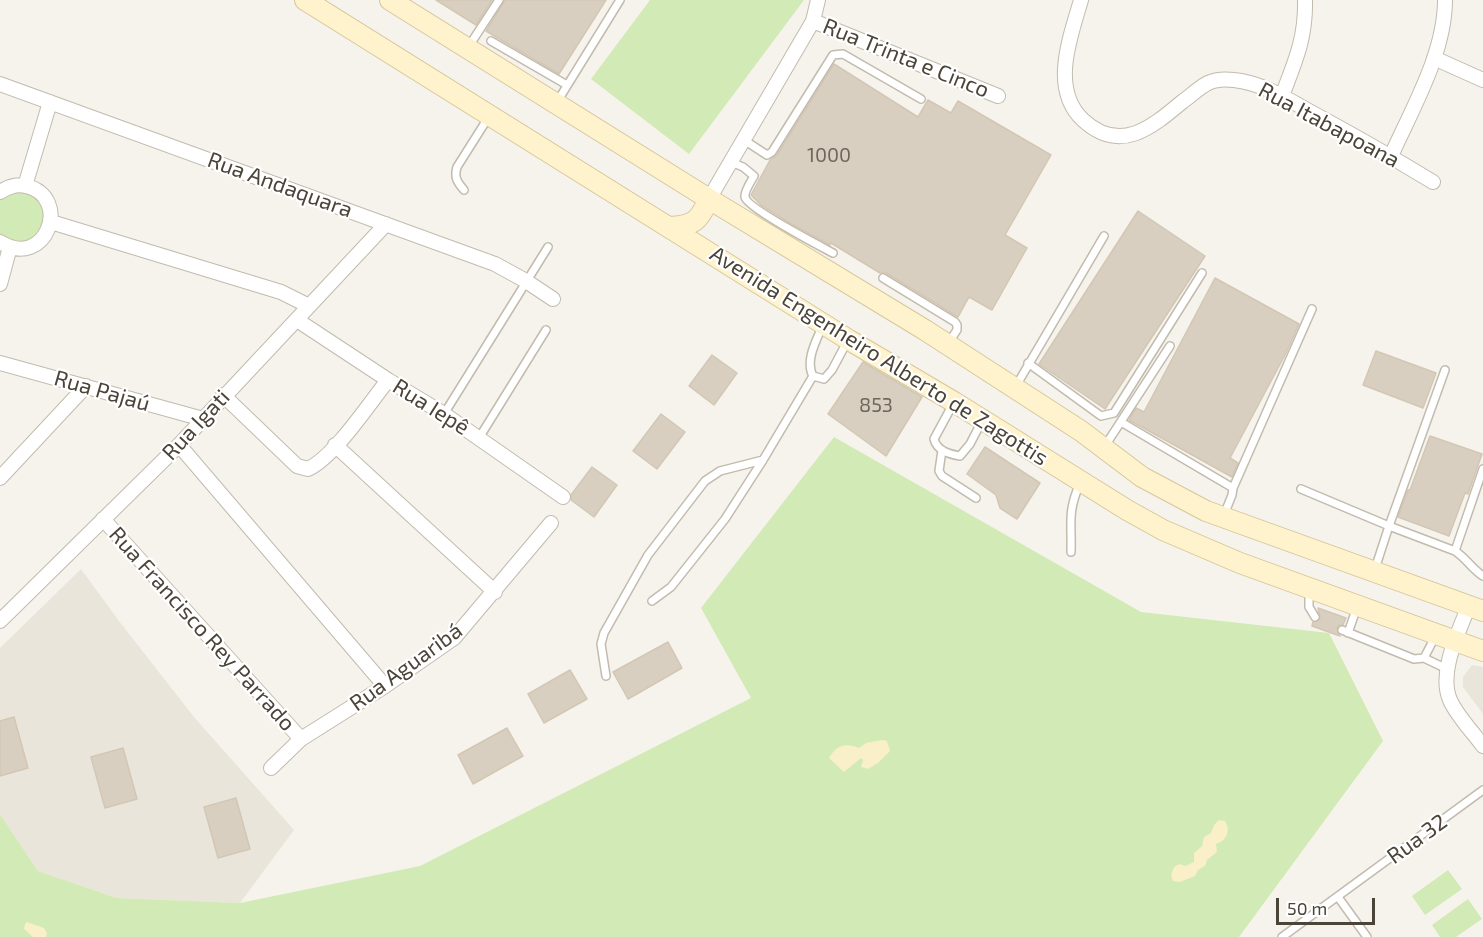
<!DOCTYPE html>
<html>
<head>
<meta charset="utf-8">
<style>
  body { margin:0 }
  #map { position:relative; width:1483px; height:937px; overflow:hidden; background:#f6f3ec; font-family:"Exo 2",sans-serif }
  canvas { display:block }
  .scale { position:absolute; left:1276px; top:898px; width:99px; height:27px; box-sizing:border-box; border:3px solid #4b4439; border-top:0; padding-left:8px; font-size:18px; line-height:21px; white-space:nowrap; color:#4b4439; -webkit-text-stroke:4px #fff; paint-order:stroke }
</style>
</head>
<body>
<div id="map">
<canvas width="1483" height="937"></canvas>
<div class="scale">50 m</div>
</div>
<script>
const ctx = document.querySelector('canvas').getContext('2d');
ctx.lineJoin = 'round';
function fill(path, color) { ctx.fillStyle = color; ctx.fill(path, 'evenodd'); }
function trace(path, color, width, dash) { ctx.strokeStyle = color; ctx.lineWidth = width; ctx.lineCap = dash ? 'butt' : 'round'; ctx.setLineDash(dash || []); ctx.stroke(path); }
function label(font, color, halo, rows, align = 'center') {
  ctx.font = font + ' "Exo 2",sans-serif'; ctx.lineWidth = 4.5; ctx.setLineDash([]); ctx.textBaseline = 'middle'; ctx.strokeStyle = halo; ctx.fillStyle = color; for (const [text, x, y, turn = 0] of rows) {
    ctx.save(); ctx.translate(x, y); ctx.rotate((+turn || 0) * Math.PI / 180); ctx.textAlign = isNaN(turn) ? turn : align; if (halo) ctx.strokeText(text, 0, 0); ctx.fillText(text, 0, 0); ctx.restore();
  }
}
const residential = new Path2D(`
  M81 569 119 621 194 717 294 830 240 903 117 898 38 871 0 814V648Z
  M1472 665 1483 667V714L1463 687V677Z`);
const green = new Path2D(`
  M650 0H804L689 154 591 79Z
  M15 185 47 201 40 241 0 242V192Z
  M834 437 1141 612 1329 633 1383 741 1239 937H0V814L38 871 117 898 240 903 420 866 751 698 701 608Z
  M1448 870 1462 889 1425 915 1412 896Z
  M1468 899 1482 919 1456 937H1440L1432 925Z`);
const sand = new Path2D(`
  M882 740 887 741 890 751 878 763 868 769 861 767 863 760 861 758 844 772 829 758C836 746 845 742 859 748L866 743Z
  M1219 820 1225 821C1231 831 1227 840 1216 844L1217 852 1207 860 1205 866 1198 870 1195 876 1180 882 1173 881 1171 875 1174 867 1179 864 1185 866 1194 862V853L1202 846 1204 837 1211 833 1214 825Z
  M27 922 44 928 47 933 46 937H33L24 929 25 924Z`);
const building = new Path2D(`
  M436 0H492L476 25Z
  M505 0H606L559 74 486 31Z
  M834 64 918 117 928 100 951 113 958 101 1051 155 1005 235 1027 248 992 310 969 297 958 317 886 273H880L831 243 830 245 788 222 761 205 751 195 770 160 777 155Z
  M1138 211 1205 256 1105 409 1039 364Z
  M1215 278 1299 324 1286 353 1230 458 1238 463 1232 477 1129 420 1136 408 1144 412Z
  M1376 351 1436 373 1423 408 1363 385Z
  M712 355 737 373 714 405 689 386Z
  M863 362 922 397 886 456 828 414Z
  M661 414 685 432 657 469 633 451Z
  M1430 436 1482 454 1468 494 1465 493 1449 536 1398 517 1408 490H1410Z
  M985 447 1040 483 1017 519 1000 508 996 495 967 474Z
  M592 467 617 485 594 517 571 500V495Z
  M1318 608 1346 618 1343 625H1339L1337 628 1340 636 1312 626 1313 622 1320 619Z
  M668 642 682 668 628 699 613 672Z
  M570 670 587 699 544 723 528 694Z
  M14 717 28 768 0 776V721Z
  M507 728 523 756 473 784 458 755Z
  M123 748 137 799 105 808 91 757Z
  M236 798 250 849 218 858 204 807Z`);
const service = new Path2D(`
  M491 41 567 85
  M469 46 499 0
  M557 102 620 0
  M744 140 767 155 772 152 833 55 843 54 921 99
  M731 162 743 167 754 176C751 181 744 192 745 197 747 208 820 246 833 253
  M464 190C457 182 454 177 457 167L488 118
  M883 278 955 322 957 325V330L949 342
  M1028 363 1101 416 1114 413 1202 273
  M1445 370 1389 526 1455 551C1466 558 1472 569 1483 576
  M813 376 824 379 832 370 848 340
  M1016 386 1104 236
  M953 404 934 439C937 451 949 454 960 456L970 444 982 421
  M444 414 548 247
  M1121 422 1233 488
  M479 438 546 330
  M1105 446 1170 346
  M942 450 939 471 942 476 976 498
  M1301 489 1389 526 1375 569
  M1224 515 1232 495 1233 488 1312 309
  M1455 551 1483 469
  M1071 552C1072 522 1067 513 1080 483
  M1309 591V607L1315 617
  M652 601 671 587 725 519 763 460 813 376C805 361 816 341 822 327
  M1342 630 1414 659 1424 658 1436 635
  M1348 633 1357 607
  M1424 658 1447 669
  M606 676 601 644 604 633 648 555 705 481 720 471 763 460
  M1338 897 1367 937
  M1282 937 1483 790`);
const minor = new Path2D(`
  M1081 0C1070 38 1050 89 1083 120 1120 154 1151 128 1182 102 1191 96 1198 88 1208 83 1216 79 1226 79 1234 80 1264 83 1292 102 1318 116 1357 137 1395 159 1433 182
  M813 21 998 96
  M1434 58 1483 80
  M0 84 495 264 526 281 553 299
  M1282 96C1295 62 1306 38 1305 0
  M1391 156C1412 109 1445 53 1445 0
  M25 186 50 102
  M0 192C8 187 17 184 26 186 73 197 46 271 0 242
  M709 199 813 21 818 0
  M51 222 281 292 309 306
  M0 284 10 247
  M297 320 388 380 444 414 563 497
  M0 363 203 419
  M223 395 297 466 308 469C334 457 369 404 388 380
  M179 445 385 686
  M335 445 495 592
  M0 478 86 386
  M103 519 301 739
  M1469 605C1459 632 1438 672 1450 700 1457 716 1472 731 1483 746
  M0 621 179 445 386 224
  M271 768 301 739 385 686 454 638 551 523`);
const secondary = new Path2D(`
  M305 0 849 340 954 402 1127 510 1163 530 1240 563 1483 651
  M390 0 709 199 925 330 1081 431 1142 477 1206 511 1483 611
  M669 227C694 226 699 221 709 199`);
const numberNames = [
  ["1000",829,155],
  ["853",876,405]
];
const streetNames = [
  ["Rua Trinta e Cinco",906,58,22],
  ["Rua Itabapoana",1329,125,28],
  ["Rua Andaquara",280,185,20],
  ["Avenida Engenheiro Alberto de Zagottis",879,356,32],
  ["Rua Pajaú",102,391,16],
  ["Rua Iepê",431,407,32],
  ["Rua Igati",196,425,-47],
  ["Rua Francisco Rey Parrado",202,629,48],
  ["Rua Aguaribá",406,667,-36],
  ["Rua 32",1417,839,-36]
];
fill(residential, '#eae5da');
fill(green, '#d2eab5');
fill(sand, '#f9efc9');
fill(building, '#d8cfc1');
trace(building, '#d3c7b4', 1.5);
trace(service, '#c2bbae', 10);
trace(minor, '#c2bbae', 16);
trace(secondary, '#d6c79b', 22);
trace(service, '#fff', 7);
trace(minor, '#fff', 14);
trace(secondary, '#fff3cd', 20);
label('20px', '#6e675b', null, numberNames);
label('22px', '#4b4439', '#fff', streetNames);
</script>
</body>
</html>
